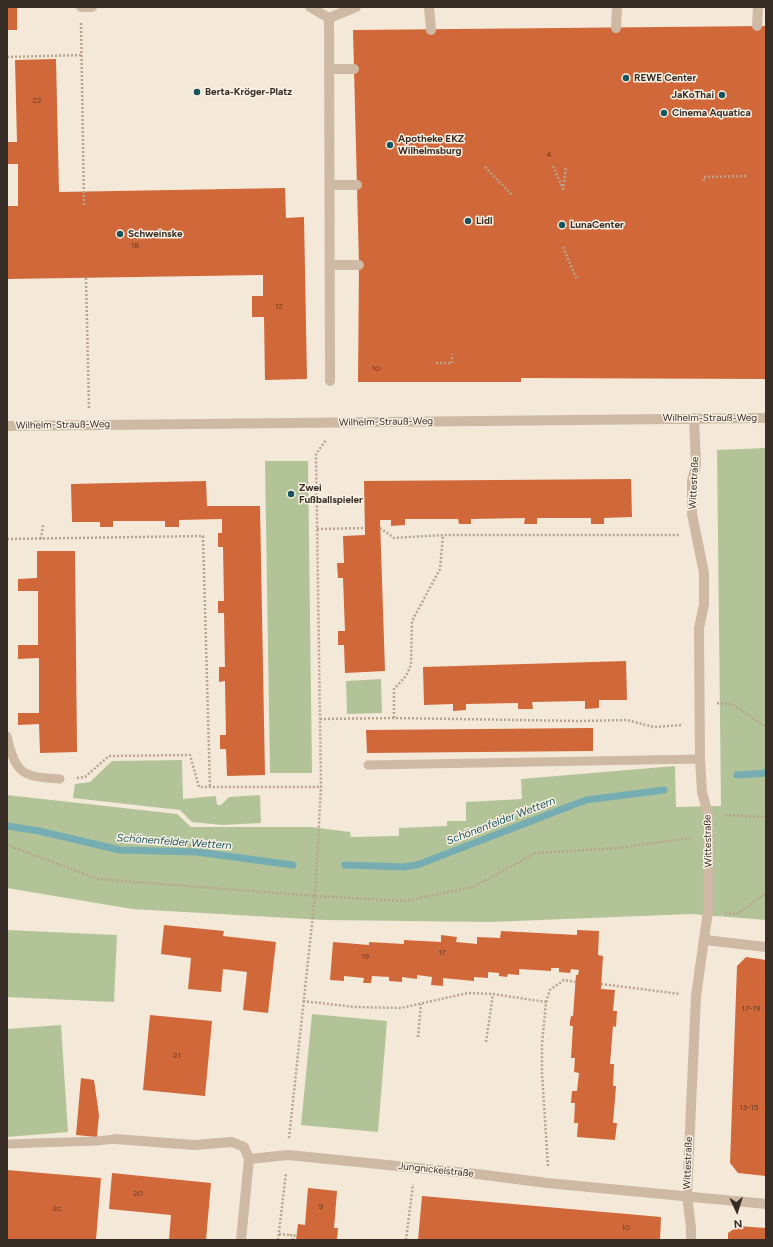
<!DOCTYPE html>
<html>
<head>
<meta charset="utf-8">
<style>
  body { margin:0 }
  #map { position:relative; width:773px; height:1247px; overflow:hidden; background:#f4e9d9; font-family:Figtree,sans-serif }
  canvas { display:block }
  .frame { position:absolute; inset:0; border:8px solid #372d26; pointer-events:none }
  .north { position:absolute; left:717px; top:1191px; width:40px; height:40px; -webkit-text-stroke:3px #fbf2e5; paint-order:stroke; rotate:176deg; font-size:11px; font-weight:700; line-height:16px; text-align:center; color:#372d26 }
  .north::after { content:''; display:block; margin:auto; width:14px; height:18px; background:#372d26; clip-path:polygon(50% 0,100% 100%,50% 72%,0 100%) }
</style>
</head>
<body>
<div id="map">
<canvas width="773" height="1247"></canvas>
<div class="frame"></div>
<div class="north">N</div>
</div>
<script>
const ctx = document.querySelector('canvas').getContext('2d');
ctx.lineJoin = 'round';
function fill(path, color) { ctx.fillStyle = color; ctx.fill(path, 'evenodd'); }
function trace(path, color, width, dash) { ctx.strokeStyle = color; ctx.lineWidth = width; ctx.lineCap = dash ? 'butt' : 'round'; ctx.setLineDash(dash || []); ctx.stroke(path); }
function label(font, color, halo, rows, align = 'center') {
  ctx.font = font + ' Figtree,sans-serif'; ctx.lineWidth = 3; ctx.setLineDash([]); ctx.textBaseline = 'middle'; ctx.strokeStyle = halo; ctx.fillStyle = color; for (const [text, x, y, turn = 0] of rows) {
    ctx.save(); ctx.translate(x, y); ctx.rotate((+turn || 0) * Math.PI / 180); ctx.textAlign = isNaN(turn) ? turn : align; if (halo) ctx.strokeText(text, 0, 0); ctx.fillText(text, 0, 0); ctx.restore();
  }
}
const green = new Path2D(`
  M766 448V920L691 914 491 922 324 920 132 909 7 888V795L177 814 191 827H311L350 832 351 837 399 836V828L447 826V821H466V802L522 799 521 779 675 766 676 807 721 806 717 450Z
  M265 461H308L312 773H270Z
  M381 679 382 713 347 714 346 681Z
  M182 760 183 799 216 796 217 805H221L229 797 260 795 261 823 222 825 192 822 180 810 73 798 75 784 90 782 112 761Z
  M7 930 117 935 114 1002 7 997Z
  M312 1014 387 1021 378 1132 301 1125Z
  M61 1025 68 1132 7 1137V1029Z`);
const stream = new Path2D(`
  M737 775 766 773
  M7 826 39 831 120 850 197 852 293 865
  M345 865 403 867 417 865 586 800 664 790`);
const building = new Path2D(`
  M7 7H17V30H7Z
  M766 26V379L521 378V382H358L359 265 353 30Z
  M56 59 59 192 285 188 286 218 304 217 307 379 265 380 264 317H252V296H263V275L7 279V206H18V164H7V142H17L15 60Z
  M631 479 632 517 604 518V524H591V518H537V524H524L525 518 471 519V524H459L458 519H405V525L391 526V520H380L385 671 345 673 344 645H338V631H345L343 578H338L337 563H344L343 536 365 535 364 481Z
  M206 481 207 506H260L265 775 227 776 226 749H220V735H226L225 681 219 682V667H225L224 613H218V601H224L223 547H218V533H222V519L179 520V527H165V521H113V527H100V522H72L71 484Z
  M37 551H75L77 752 40 753 39 724 18 725V713H39V658L18 659V645H38V591H18V579L37 578Z
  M626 661 627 700H599V708L585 709V701L532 702 533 709H518V703L466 704V710L453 711V704L424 705 423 667Z
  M593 728V751L367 753 366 730Z
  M164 925 224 931 223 936 276 942 268 1013 243 1010 247 972 223 969 221 992 188 989 191 958 161 954Z
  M577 930 599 931 598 955 603 956 601 989 615 990 613 1011H617L616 1027 613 1026 610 1064H614L613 1086H616L613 1123H617L615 1140 577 1137 578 1123H574L575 1103H571L572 1091H577L579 1073 574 1072 575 1058H571L573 1026H570V1021L571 1016H573L576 975H578L579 970 571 969 570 973 559 972V968H551V971L519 969V975L508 974 507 977 499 976V973L488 972V978L474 977V981L443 978V986L431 985 432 977 417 975V979L402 977V982L389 981V977L372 976 371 983H363L364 978 344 976V981L330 980 333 942 369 945V942L404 944V940L441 942V935L457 937 456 942 477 944V937L500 938 501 931 577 935Z
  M746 957 766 960V1176L738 1173 730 1163 737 966Z
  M150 1015 212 1021 205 1096 143 1090Z
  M81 1078 94 1080 99 1115 97 1137 76 1135Z
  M7 1170 101 1178 96 1240H7Z
  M112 1173 211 1183 206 1240H169L171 1215 109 1209Z
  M308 1188 337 1191 334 1228H338L337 1240H296L298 1224 305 1225Z
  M422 1196 661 1217 660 1240H418Z
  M738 1226 766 1228V1240H728V1233Z`);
const path = new Path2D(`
  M81 23 84 205
  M7 57 82 55
  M553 166 563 189 566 167
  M485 167 513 196
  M704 181V177L747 176
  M563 247 577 280
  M86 278 89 408
  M436 363H452V354
  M380 528 394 538 443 535H680
  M317 529 365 528
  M7 539 203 536 210 787
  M41 539 43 525
  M717 703 732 704 766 727
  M394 718V689L406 676 411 665 412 621 440 569 443 535
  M320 719 394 718 580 721 627 720 654 727 682 725
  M77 778 85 777 109 756 190 755 199 787H321
  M725 815 766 817
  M7 845 98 879 315 896 404 901 473 887 536 853 618 848 691 838
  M725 913 737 914 766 893
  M601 984 680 994
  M303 1001 355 1007 401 1008 468 993 493 994 546 1002 542 1044V1073L548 1167
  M546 1002 550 990 564 980 576 982
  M418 1037 421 1004
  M486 1042 493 994
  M289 1138 315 896 321 787 316 454 326 440
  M279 1234 291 1235
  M278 1240 286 1173
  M293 1240 291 1235 297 1236
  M406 1240 413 1184`);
const service = new Path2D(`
  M7 736C15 775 24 777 60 779
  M368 765 700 759
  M7 1144 97 1141 115 1139`);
const pedestrian = new Path2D(`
  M81 7H92
  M310 7 329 18
  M429 7 431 30
  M329 18 330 381
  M329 18 356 7
  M757 26 758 7
  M616 28 617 7
  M329 69H354
  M330 185H357
  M330 265H359`);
const minor = new Path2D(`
  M7 426 766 418
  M705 940 766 947
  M115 1139 194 1145 232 1142 244 1147 249 1159 288 1155 477 1174 547 1183 766 1204
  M241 1240 249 1159
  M691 1240V1228L687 1196 696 996 708 911V814L702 792 700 759 699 628 704 605V573L692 514V481L696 465 694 418`);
const markers = [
  [626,78,4,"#18545d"],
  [197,92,4,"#18545d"],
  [722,95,4,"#18545d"],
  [664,113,4,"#18545d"],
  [390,145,4,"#18545d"],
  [468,221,4,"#18545d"],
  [562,225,4,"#18545d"],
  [120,234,4,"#18545d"],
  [291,494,4,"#18545d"]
];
const numberNames = [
  ["22",37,101],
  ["4",549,155],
  ["18",135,246],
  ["12",279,307],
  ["10",376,369],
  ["17",442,953],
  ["19",365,957],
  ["17-19",751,1009],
  ["21",177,1056],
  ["13-15",749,1108],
  ["20",138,1194],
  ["9",321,1207],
  ["2c",57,1209],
  ["10",626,1228]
];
const poiNames = [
  ["REWE Center",634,78],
  ["Berta-Kröger-Platz",205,92],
  ["JaKoThai",714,95,"right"],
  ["Cinema Aquatica",672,113],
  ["Apotheke EKZ",398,139],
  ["Wilhelmsburg",398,151],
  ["Lidl",476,221],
  ["LunaCenter",570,225],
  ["Schweinske",128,234],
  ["Zwei",299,488],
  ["Fußballspieler",299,500]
];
const streetNames = [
  ["Wilhelm-Strauß-Weg",710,418],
  ["Wilhelm-Strauß-Weg",386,422,-1],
  ["Wilhelm-Strauß-Weg",63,425,-1],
  ["Wittestraße",694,483,-87],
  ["Wittestraße",708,841,-91],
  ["Wittestraße",688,1163,-88],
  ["Jungnickelstraße",436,1170,6]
];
const waterNames = [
  ["Schönenfelder Wettern",501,821,-21],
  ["Schönenfelder Wettern",174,842,4]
];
fill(green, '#b2c497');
trace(stream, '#75adb3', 7);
fill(building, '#d16839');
trace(path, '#b9a38e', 2.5, [2, 2]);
trace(service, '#cdb9a4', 9);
trace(pedestrian, '#cdb9a4', 10);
trace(minor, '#cdb9a4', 10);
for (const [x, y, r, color] of markers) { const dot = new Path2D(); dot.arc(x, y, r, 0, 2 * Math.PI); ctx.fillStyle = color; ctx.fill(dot); trace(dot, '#fbf2e5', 1.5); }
label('8px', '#5e3c2b', null, numberNames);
label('bold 10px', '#372d26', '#fbf2e5', poiNames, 'left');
label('10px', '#372d26', '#fbf2e5', streetNames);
label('italic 11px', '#18545d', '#fbf2e5', waterNames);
</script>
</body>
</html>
